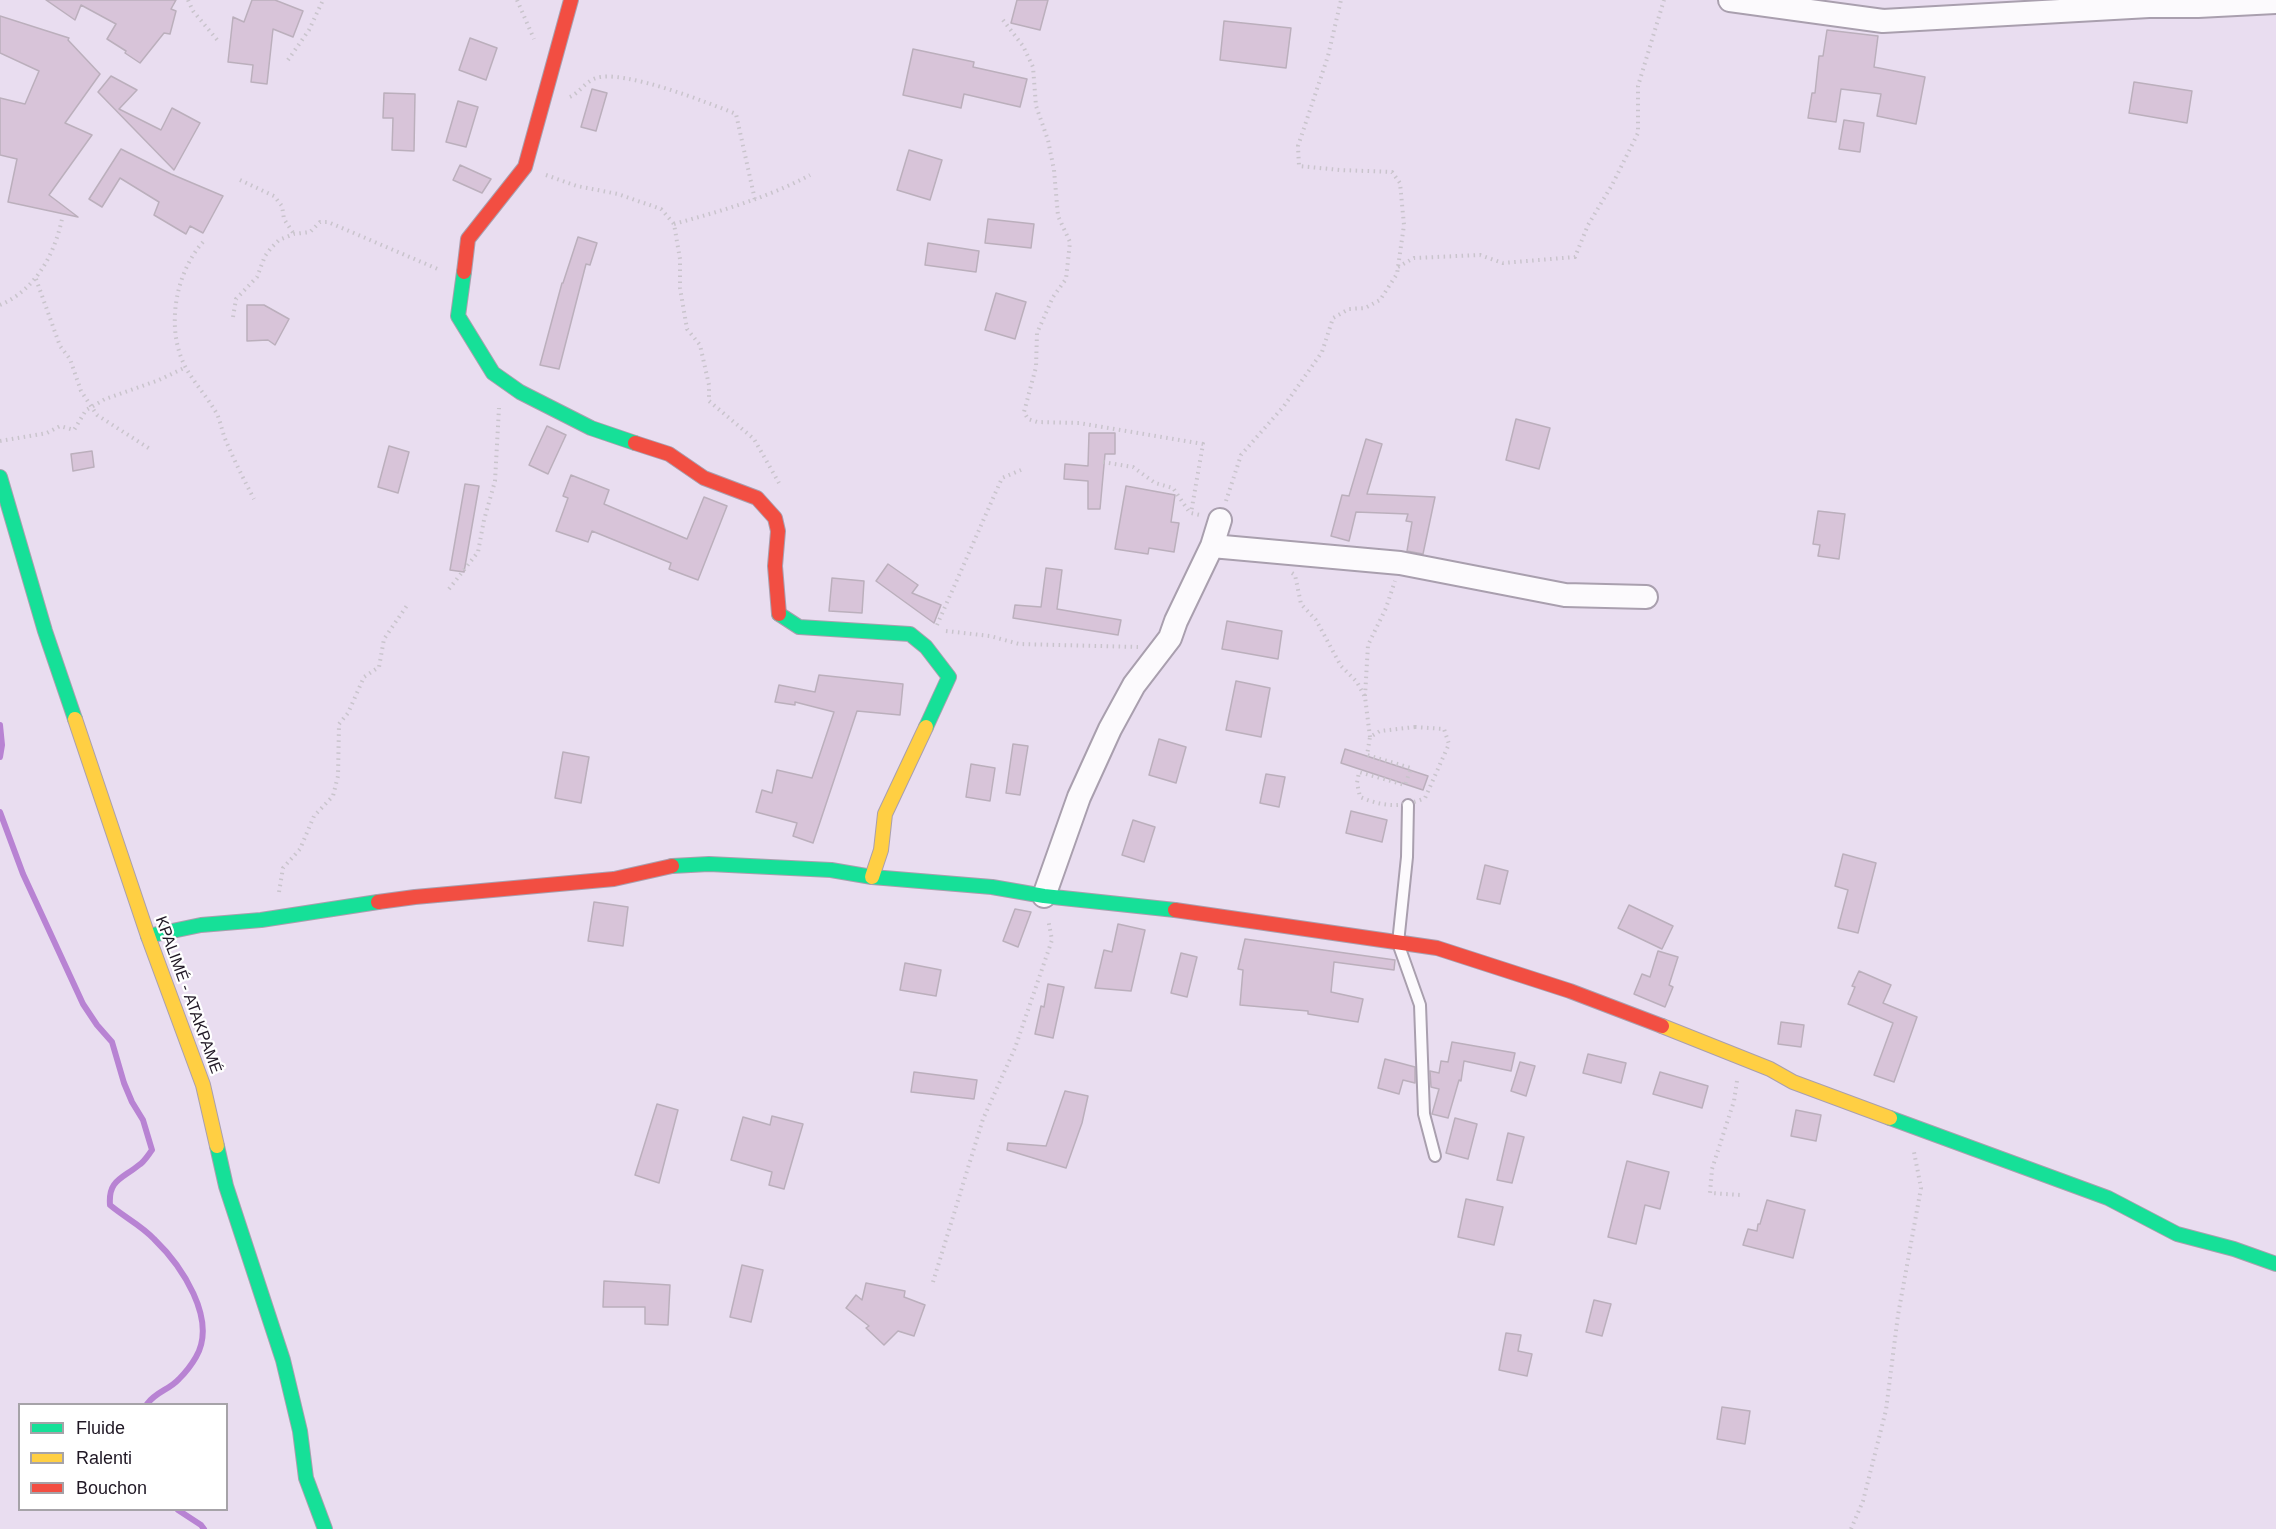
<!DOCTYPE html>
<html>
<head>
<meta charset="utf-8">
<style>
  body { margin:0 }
  #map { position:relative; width:2276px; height:1529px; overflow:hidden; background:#e9ddf0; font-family:Helvetica,sans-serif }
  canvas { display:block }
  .legend { position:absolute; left:18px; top:1403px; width:210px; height:108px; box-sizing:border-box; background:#fff; border:2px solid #a6a3a8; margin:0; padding:8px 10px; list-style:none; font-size:18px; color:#201825 }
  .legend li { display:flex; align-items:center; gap:12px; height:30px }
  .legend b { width:30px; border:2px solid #a6a3a8 }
</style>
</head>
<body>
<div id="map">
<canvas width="2276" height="1529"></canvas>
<ul class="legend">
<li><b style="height:8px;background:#16e098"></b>Fluide</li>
<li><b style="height:8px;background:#ffcf43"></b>Ralenti</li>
<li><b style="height:8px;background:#f24e42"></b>Bouchon</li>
</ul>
</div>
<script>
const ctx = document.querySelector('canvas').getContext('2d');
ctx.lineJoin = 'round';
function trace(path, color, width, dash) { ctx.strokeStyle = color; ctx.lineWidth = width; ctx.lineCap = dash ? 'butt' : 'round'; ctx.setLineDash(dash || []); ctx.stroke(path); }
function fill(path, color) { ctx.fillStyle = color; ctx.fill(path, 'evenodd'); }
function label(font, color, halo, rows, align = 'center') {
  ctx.font = font + ' Helvetica,sans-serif'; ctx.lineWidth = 4.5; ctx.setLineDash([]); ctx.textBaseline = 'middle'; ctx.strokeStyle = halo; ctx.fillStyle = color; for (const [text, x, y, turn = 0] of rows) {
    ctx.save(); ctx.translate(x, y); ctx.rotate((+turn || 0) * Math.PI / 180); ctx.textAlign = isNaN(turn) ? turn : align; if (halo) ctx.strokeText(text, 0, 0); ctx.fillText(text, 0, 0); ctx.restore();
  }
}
const stream = new Path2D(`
  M0 725 2 745 0 757
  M0 812 23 874 83 1004 97 1025 112 1042 124 1083 132 1102 143 1120 152 1150C148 1155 144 1162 139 1165 122 1179 108 1180 110 1205 124 1217 141 1225 154 1239 181 1265 218 1319 196 1357 192 1364 185 1373 179 1379 169 1390 157 1391 147 1404
  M178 1510 201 1525 204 1529`);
const building = new Path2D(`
  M46 0H176L171 9 176 11 170 34 164 33 140 63 125 53 126 51 107 39 116 24 81 5 75 20Z
  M252 0H275L303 11 293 37 273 29 267 84 251 82 253 65 228 62 233 17 244 22Z
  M1017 0H1048L1040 30 1011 23Z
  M0 16 69 38 68 40 100 74 65 123 92 135 49 195 78 217 8 202 17 159 0 155V98L25 104 39 71 0 53Z
  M1224 21 1291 28 1286 68 1220 60Z
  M1827 30 1878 36 1874 67 1925 77 1916 124 1877 116 1881 94 1841 89 1836 122 1808 118 1812 93H1815L1819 56H1823Z
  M470 38 497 48 486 80 459 70Z
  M913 49 974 62 973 67 1027 79 1020 107 964 94 961 108 903 95Z
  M111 76 137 90 119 109 161 130 172 108 200 123 174 170 98 92Z
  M2134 82 2192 91 2187 123 2129 113Z
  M592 89 607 93 596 131 581 127Z
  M384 93 415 94 414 151 392 150 393 118H383Z
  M458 101 478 107 466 147 446 142Z
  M1844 120 1864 123 1860 152 1839 149Z
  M121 149 171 174 223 196 203 233 190 226 186 234 154 215 159 202 120 178 102 207 89 199Z
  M909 150 942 160 930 200 897 190Z
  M460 165 491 179 482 193 453 180Z
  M988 219 1034 224 1031 248 985 243Z
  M578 237 597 243 590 265 586 264 559 369 540 365 562 283H563Z
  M928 243 979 251 976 272 925 265Z
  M996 293 1026 302 1015 339 985 330Z
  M247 305H264L289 319 275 345 268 340 247 341Z
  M1516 419 1550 428 1539 469 1506 460Z
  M547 426 566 435 548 474 529 465Z
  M1089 433H1115V454H1105L1100 509H1088V481L1064 479 1065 464 1088 466Z
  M1366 439 1382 444 1367 494 1435 497 1423 554 1407 551 1412 522 1406 521 1408 514 1356 512 1349 541 1331 536 1342 495 1349 496Z
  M389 446 409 452 398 493 378 487Z
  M92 451 94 467 73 471 71 454Z
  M571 475 609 490 604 504 687 539 704 497 727 506 698 580 669 569 671 563 592 531 588 542 556 531 568 498 563 496Z
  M465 484 479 486 464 572 450 570Z
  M1126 486 1175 495 1171 522 1179 523 1174 552 1149 548 1148 554 1115 549Z
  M1818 511 1845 514 1839 559 1818 556 1820 545 1813 544Z
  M888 564 918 585 912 593 941 605 934 623 876 581Z
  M1046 568 1062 570 1057 609 1121 620 1118 635 1013 618 1015 605 1041 607Z
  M832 578 864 581 862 613 829 611Z
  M1227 621 1282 631 1278 659 1222 649Z
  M819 675 903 684 900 715 857 711 813 843 793 836 797 823 756 812 762 790 772 793 777 770 812 778 834 712 795 702V705L775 702 779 685 815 692Z
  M1236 681 1270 688 1261 737 1226 730Z
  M1159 739 1186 747 1176 783 1149 775Z
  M1013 744 1028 746 1020 795 1006 793Z
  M1345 749 1428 776 1423 790 1341 763Z
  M563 752 589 757 581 803 555 798Z
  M971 764 995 768 990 801 966 797Z
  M1266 774 1285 777 1279 807 1260 803Z
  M1351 811 1387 820 1382 842 1346 833Z
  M1133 820 1155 827 1144 862 1122 855Z
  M1843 854 1876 863 1858 933 1838 928 1848 890 1835 886Z
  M1485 865 1508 871 1500 904 1477 899Z
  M594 902 628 907 623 946 588 941Z
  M1629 905 1673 926 1662 949 1618 928Z
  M1015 909 1031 912 1018 947 1003 941Z
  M1118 924 1145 930 1131 991 1095 988 1104 950 1112 952Z
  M1245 939 1395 960 1394 970 1334 962 1331 992 1363 999 1358 1022 1308 1014V1011L1240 1005 1243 970 1238 969Z
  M1658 951 1678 957 1669 985 1673 987 1665 1007 1634 994 1642 974 1650 977Z
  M1181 953 1197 957 1187 997 1171 993Z
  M905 963 941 970 936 996 900 990Z
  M1859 971 1891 985 1883 1003 1917 1017 1894 1082 1874 1075 1893 1023 1848 1004 1855 987 1852 986Z
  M1048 984 1064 987 1053 1038 1035 1034 1041 1006 1044 1007Z
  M1781 1022 1804 1025 1801 1047 1778 1044Z
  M1452 1042 1515 1053 1511 1071 1464 1061 1461 1081 1459 1080 1448 1118 1432 1114 1439 1089 1431 1087 1430 1071 1439 1073 1441 1061 1448 1062Z
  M1588 1054 1626 1063 1621 1083 1583 1073Z
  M1385 1059 1415 1067V1083L1403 1080 1399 1094 1378 1088Z
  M1520 1062 1535 1066 1526 1096 1511 1091Z
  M914 1072 977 1080 974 1099 911 1092Z
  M1660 1072 1708 1086 1702 1108 1653 1094Z
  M1065 1091 1088 1096 1082 1123 1066 1168 1007 1150 1008 1143 1046 1146Z
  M657 1104 678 1110 659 1183 635 1175Z
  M1796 1110 1821 1115 1816 1141 1791 1136Z
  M772 1116 803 1124 784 1189 769 1185 772 1172 731 1160 743 1117 770 1125Z
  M1455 1118 1477 1124 1468 1159 1446 1153Z
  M1508 1133 1524 1137 1512 1183 1497 1180Z
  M1627 1161 1669 1172 1660 1209 1645 1205 1636 1244 1608 1237Z
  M1466 1199 1503 1207 1494 1245 1458 1237Z
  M1767 1200 1805 1210 1793 1258 1743 1245 1748 1229 1757 1231 1758 1224H1760Z
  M742 1265 763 1270 751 1322 730 1317Z
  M604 1281 670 1285 668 1325 645 1324V1307H603Z
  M866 1283 905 1291 904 1297 925 1305 914 1336 898 1331 884 1345 866 1328 869 1326 846 1308 856 1295 862 1300Z
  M1594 1300 1611 1304 1602 1336 1586 1332Z
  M1506 1333 1521 1335 1518 1351 1532 1354 1527 1376 1499 1370Z
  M1722 1407 1750 1411 1745 1444 1717 1439Z`);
const path = new Path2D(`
  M188 0 193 11 219 42
  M517 0 534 39
  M1003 20 1023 46 1033 67 1036 106 1048 140 1054 170 1058 216 1070 242 1066 279 1053 297 1037 333 1036 367 1024 412 1028 419 1037 422 1079 423 1203 444 1191 513 1200 515
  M288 60 309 30 323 0
  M570 97C579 93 586 81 596 78 623 69 709 103 736 114L755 200
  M546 175 577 186 618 194 661 209 674 224 680 259V288L687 329 700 345 709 385V401L754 439 779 483
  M240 180 274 196 282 206 284 219 294 234
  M674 224C721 211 767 198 810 175
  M203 242C175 273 165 330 186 368 195 384 208 398 217 414 221 423 222 432 226 441 234 460 244 480 254 499
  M1398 267 1414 258 1480 255 1503 263 1575 257 1588 225 1612 185 1638 133V86L1664 0
  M36 279 60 346 70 359 81 391 97 415 150 449
  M0 305C35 290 54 256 62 219
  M233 317 236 299 257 277 265 256 271 248 279 240 294 234 310 232 320 222H328L440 270
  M0 441 47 433 60 426 74 430 86 410 105 399 159 380 186 367
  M1103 462 1133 467 1155 483 1173 488 1190 513
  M1226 501 1241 455 1284 406 1322 352 1333 318 1349 309 1365 308 1380 300 1397 274 1404 225 1400 183 1392 172 1340 170 1299 166 1298 146 1328 56 1341 0
  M1292 573 1295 575 1301 604 1316 620 1341 666 1357 682 1365 697 1370 737
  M449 589 478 552 484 520 495 481 499 408
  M937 625 1002 478 1021 470
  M946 631 990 636 1019 644 1138 647
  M1365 696 1368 645 1386 608 1395 581
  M1415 727 1444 729 1449 744 1425 798C1401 808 1384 807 1360 797L1357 783 1359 772 1405 785 1411 768 1367 755 1370 737 1380 731Z
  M279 892 283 868 300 849 314 816 333 796 338 776 339 724 348 713 364 677 379 667 384 639 408 604
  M1737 1081 1734 1101 1712 1169 1710 1193 1741 1195
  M933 1282 983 1119 1015 1048 1052 940 1048 919
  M1851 1529 1863 1501 1886 1410 1898 1315 1921 1188 1914 1152`);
const lane = new Path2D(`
  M1408 805 1407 857 1398 943 1420 1005 1424 1114 1435 1156`);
const street = new Path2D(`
  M1730 0 1883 21 2149 6H2198L2276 2
  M1212 546 1400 563 1565 595 1646 597
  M1044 896 1079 797 1110 729 1134 685 1170 638 1176 621 1212 546 1220 520`);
const fast = new Path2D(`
  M464 272 458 316 493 373 520 392 591 428 635 443
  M0 477 45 631 75 719
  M779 614 799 627 910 634 926 647 949 677 926 727
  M672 866 709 864 831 870 872 877 992 887 1044 896 1175 910
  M148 936 201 925 261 920 378 902
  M1890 1118 2108 1198 2177 1234 2234 1249 2276 1264
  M217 1146 226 1186 283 1360 300 1431 306 1478 325 1529`);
const slow = new Path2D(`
  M75 719 148 936 203 1085 217 1146
  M872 877 881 850 885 814 926 727
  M1662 1026 1770 1069 1793 1082 1890 1118`);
const jam = new Path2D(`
  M464 272 468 239 525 167 571 0
  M635 443 669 454 704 478 757 498 775 518 778 531 775 566 779 614
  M378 902 415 897 614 879 672 866
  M1175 910 1437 948 1570 991 1662 1026`);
const streetNames = [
  ["KPALIMÉ - ATAKPAMÉ",188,995,70]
];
trace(stream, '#b883d3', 6);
fill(building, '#d8c4d9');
trace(building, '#bbafbc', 1.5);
trace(lane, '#a99fae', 14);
trace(street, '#a99fae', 26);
trace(fast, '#a99fae', 16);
trace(slow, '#a99fae', 16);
trace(jam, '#a99fae', 16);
trace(path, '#c9c4cc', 4, [1.5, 4.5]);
trace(lane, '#fcfafd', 10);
trace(street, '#fcfafd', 22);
trace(fast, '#16e098', 14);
trace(slow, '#ffcf43', 14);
trace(jam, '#f24e42', 14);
label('16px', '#201825', '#fff', streetNames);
</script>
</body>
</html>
